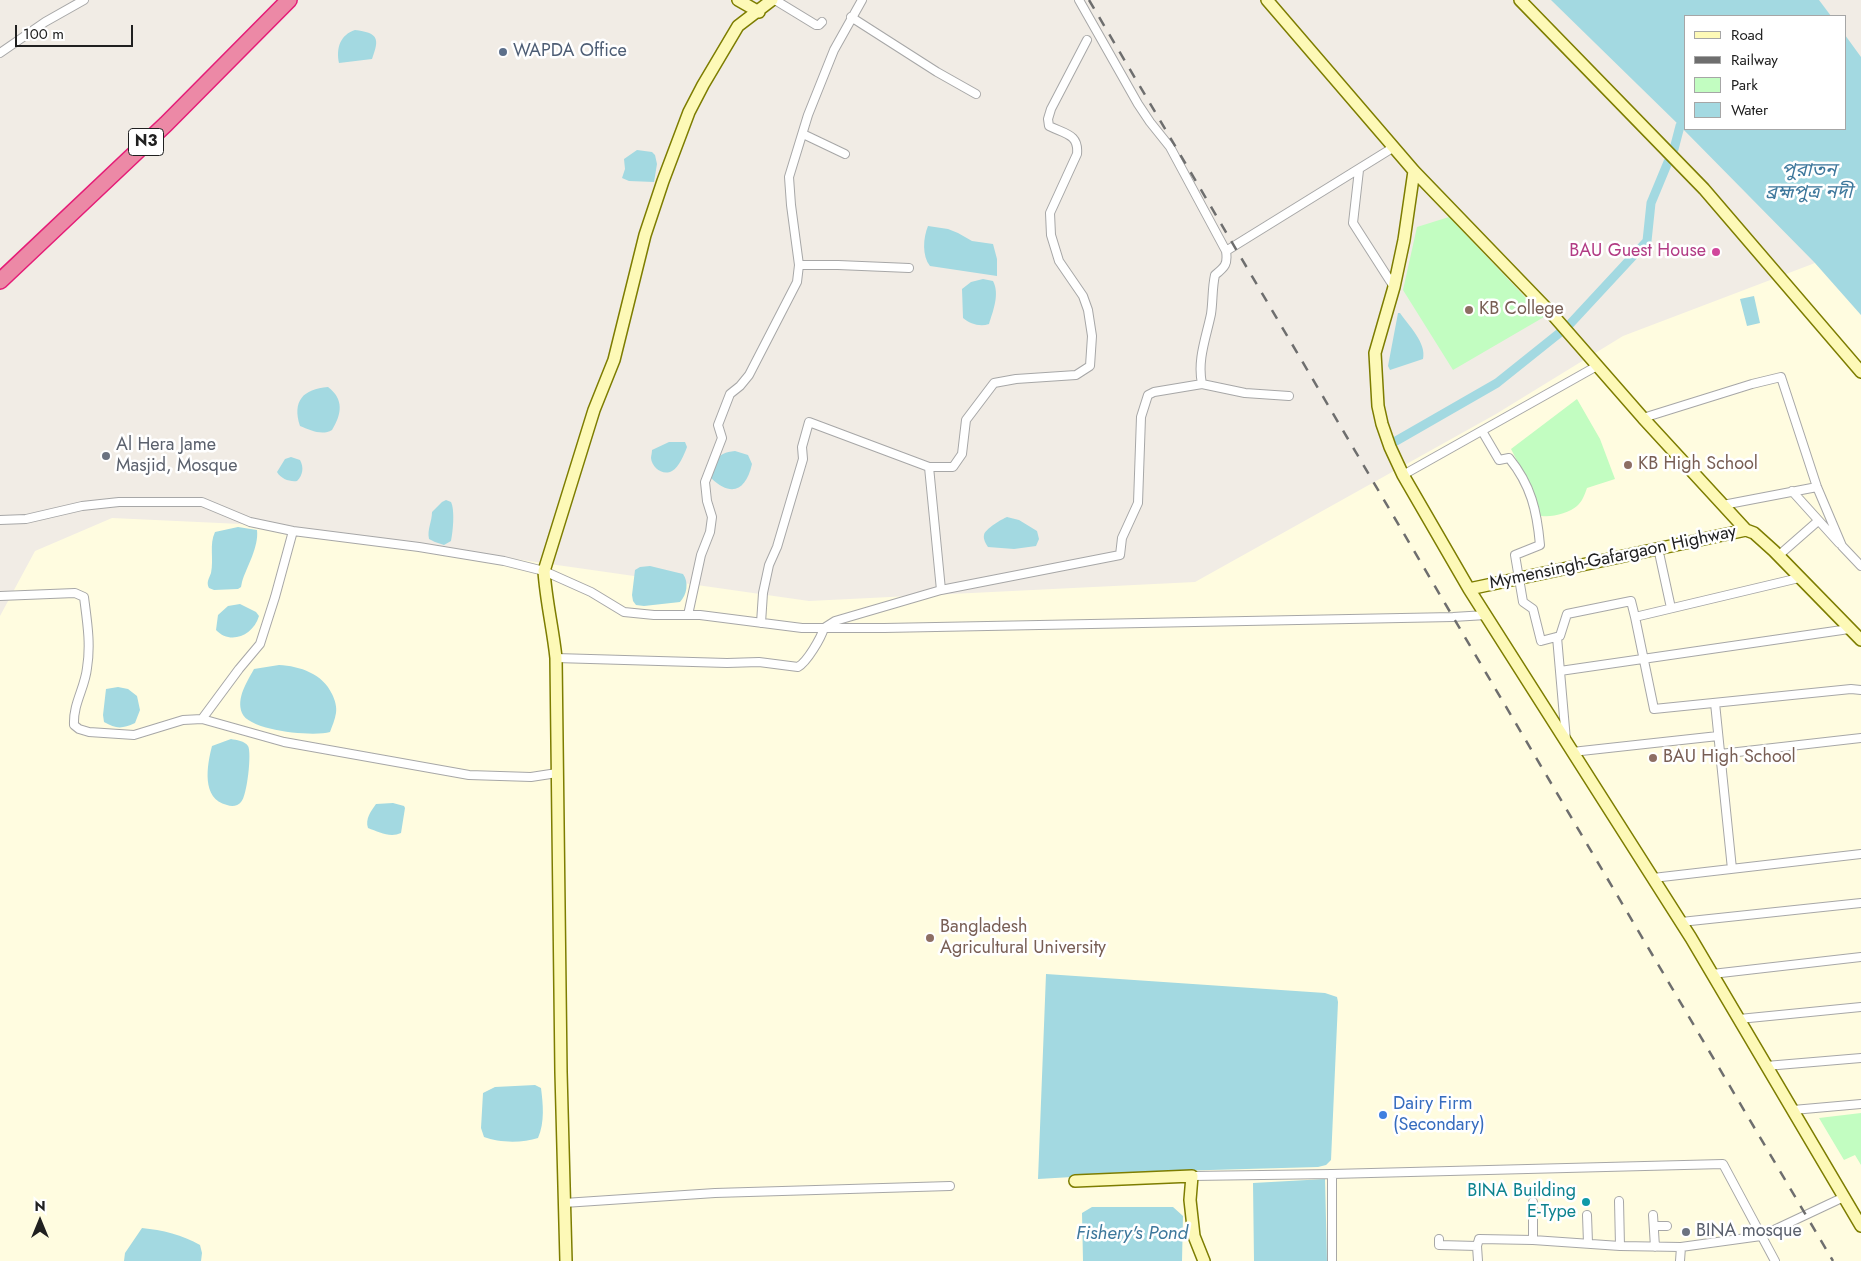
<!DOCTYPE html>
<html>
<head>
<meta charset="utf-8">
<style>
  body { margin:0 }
  #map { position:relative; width:1861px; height:1261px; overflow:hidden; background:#f1ece5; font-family:Jost,sans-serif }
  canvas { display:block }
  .legend { position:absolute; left:1684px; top:15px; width:162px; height:115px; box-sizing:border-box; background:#fff; border:1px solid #a6a6a6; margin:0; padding:6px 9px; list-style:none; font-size:15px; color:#202020 }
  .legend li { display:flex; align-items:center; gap:10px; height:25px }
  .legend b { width:25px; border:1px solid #a6a6a6 }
  .north { position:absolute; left:15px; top:1196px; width:50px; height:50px; -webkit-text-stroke:4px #fff; paint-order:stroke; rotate:0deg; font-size:14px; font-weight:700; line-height:20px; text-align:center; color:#202020 }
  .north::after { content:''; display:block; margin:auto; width:18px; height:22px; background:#202020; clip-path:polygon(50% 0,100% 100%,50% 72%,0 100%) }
  .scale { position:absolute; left:15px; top:25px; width:118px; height:22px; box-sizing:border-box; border:2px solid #202020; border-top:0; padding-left:6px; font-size:15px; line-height:18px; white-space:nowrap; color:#202020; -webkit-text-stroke:4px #fff; paint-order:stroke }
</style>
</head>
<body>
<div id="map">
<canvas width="1861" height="1261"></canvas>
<ul class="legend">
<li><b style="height:6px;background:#fdf9b7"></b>Road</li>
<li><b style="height:6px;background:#6e6e6e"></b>Railway</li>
<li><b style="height:14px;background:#c2fdc1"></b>Park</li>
<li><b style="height:14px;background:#a3d9e1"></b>Water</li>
</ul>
<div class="north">N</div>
<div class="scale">100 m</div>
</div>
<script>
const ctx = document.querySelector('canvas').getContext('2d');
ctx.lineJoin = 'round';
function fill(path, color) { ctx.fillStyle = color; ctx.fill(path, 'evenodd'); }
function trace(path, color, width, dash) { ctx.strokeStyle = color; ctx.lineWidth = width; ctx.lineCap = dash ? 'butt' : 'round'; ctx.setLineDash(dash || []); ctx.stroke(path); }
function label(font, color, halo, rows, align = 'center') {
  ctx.font = font + ' Jost,"Noto Sans Bengali",sans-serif'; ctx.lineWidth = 5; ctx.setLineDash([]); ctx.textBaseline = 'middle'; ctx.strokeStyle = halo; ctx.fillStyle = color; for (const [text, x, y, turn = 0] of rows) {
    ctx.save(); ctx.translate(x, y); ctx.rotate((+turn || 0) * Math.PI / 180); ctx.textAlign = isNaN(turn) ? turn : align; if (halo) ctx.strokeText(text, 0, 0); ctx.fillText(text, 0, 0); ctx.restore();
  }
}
const education = new Path2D(`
  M1815 263 1861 315V1261H0V616L35 551 112 518 284 526 809 601 1195 582 1496 414 1623 336Z`);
const park = new Path2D(`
  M1449 217 1544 317 1453 370 1403 290 1417 227Z
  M1577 399 1600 439 1615 479 1587 488C1585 494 1582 502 1577 506 1569 513 1548 519 1538 515L1534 494 1511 449Z
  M1861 1113V1165L1855 1155 1844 1160 1819 1118Z`);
const water = new Path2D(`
  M1551 0H1819L1831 16H1685V129H1845V35L1861 57V315L1815 263 1680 126Z
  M355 30C378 33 380 38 372 59L339 63C336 48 340 35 355 30Z
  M637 150 652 152 655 155 657 164 654 182 629 181 622 178 625 169 624 159Z
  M928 226 948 229 958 233 972 241 993 244 997 259V276L930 266C922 256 923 238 928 226Z
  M983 279 993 281C1000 294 993 311 989 324 980 327 970 324 963 318L962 289 971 282Z
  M1754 296 1760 323 1747 326 1740 299Z
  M1398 313H1400C1408 325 1427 343 1423 359L1390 370 1388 366Z
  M328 387C344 399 342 414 332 430 322 436 310 430 300 426 292 401 303 389 328 387Z
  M669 442H685L687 447C684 455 679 467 672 471 663 476 652 468 651 458 651 456 652 453 652 450Z
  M735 451 748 455 752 464C746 490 732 498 711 478 716 461 715 453 735 451Z
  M291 457 300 460C304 467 303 475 297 481 290 482 281 479 277 472L285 459Z
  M446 500 451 502C455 510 453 532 451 541L444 545 435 542 429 539C427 529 432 522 432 512L442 502Z
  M1007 517 1019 520 1037 531 1039 539 1036 546 1014 549 988 547C986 544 983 539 984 535 985 529 1002 519 1007 517Z
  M238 527 257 530C259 547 247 566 242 582L241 587 238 589 214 590 209 588C206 582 209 579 211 573 214 559 209 544 215 532Z
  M650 566 683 574C689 582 687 595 680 602L644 606 636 605 633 601 632 595 635 570 640 567Z
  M240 604 256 612 259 616C253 636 230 645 216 630L218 615 228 606Z
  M279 665C300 666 323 674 332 694 335 700 337 707 336 713 335 720 332 726 330 732 314 737 249 731 242 713 236 698 247 682 254 669Z
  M118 687 128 689 137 696 140 710 135 723C122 729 116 729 104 722L103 715 106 689Z
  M231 739C236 740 245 741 248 746 252 752 247 797 241 802 238 806 232 807 227 805 201 799 207 765 212 746Z
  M393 803 404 806 405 808 401 833C390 838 379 832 368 828 365 819 371 811 376 804Z
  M1046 974 1325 993 1337 997 1338 1002 1331 1160 1326 1165 1318 1167 1174 1171 1038 1179Z
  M535 1085 541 1088C543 1104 545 1122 538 1138 523 1143 499 1143 484 1137L481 1128 483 1093 495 1087Z
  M1325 1179 1327 1261H1254L1253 1183Z
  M1092 1207H1173L1183 1216 1182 1261H1083L1082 1213Z
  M142 1228C162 1230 183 1235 200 1245L202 1253 201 1261H124L125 1253Z`);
const canal = new Path2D(`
  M1674 149 1680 126 1685 118
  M1570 324 1647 241 1651 203 1668 162
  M1396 441 1497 383 1562 331`);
const street = new Path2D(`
  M775 0 816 25H819L822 22
  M862 0 834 50 808 115 789 177 791 205 799 265 797 282 749 375 740 386 730 394 718 425 722 438 705 482 707 501 712 517 710 532 701 555 688 615H700L802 628H824L835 621 941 590 1120 555 1122 538 1138 503 1141 417 1148 395 1154 392 1202 384C1197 360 1206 338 1211 314 1213 301 1212 288 1215 275 1225 267 1228 264 1226 251L1170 147 1150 122 1138 104 1079 0
  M851 17 937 72 976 94
  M0 53 45 22 84 0
  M803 134 845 154
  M1359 170 1353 223 1394 287
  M1226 251 1394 147
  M799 265H838L909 268
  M1202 384 1245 393 1289 396
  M1643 418 1752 384 1781 377 1817 487 1842 546 1861 566
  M1482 431 1499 460 1509 458C1531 485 1537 511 1540 545L1515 555 1523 602 1533 609 1541 641 1560 636 1567 614 1631 601 1635 617
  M1403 475 1597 366
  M1792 491 1839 543
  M1723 505 1817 487
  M0 520 26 519 82 506 119 502H202L250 522 293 531 419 547 504 561 544 571 591 592 624 612 654 615H688
  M1658 548 1671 608
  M1778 556 1818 521
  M1799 578 1635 617 1654 709 1851 689 1861 690
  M941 590 929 467H953L962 454 966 420 994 383 1016 379 1076 375 1090 366 1092 336 1088 310 1083 296 1059 261 1051 235 1050 213 1077 154C1079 134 1065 134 1049 126L1048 119 1051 109 1087 40
  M0 596 75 593 84 597C87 621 91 644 87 668 85 688 73 703 74 725L79 729 89 732 134 735 183 720 202 719 284 742 469 775 531 777 557 773
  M761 623 763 593 769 565 777 547 803 459 802 447 809 422 929 467
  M1557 637 1566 740
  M556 658 727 663 759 662 798 667C807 662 821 638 824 628H884L1453 617 1486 615
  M1560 671 1849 629
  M1715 703 1732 869
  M202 719 239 669 260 644 275 597 293 531
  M1572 752 1718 736
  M1720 754 1861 738
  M1653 878 1861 854
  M1681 922 1861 903
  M1712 974 1861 957
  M1739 1019 1861 1007
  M1766 1066 1861 1058
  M1793 1110 1861 1104
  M1332 1174V1261
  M1192 1176 1332 1174 1723 1164 1775 1261
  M1619 1201 1620 1246
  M564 1203 715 1193 950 1186
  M1587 1215 1588 1243
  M1653 1215 1655 1247
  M1654 1226H1667
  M1439 1239V1245L1477 1246
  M1533 1240V1202
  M1478 1261 1477 1246 1479 1239 1533 1240 1620 1246 1681 1247 1761 1236 1844 1197
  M1680 1261 1681 1247`);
const secondary = new Path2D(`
  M738 0 759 12
  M1267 0 1414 171 1552 314 1643 418 1746 530
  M1520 0 1704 189 1861 372
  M1414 171 1404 240 1394 287 1375 353 1378 406 1382 424 1390 447 1403 475 1469 589 1691 938 1861 1226
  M1469 589 1746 530 1754 533 1774 551 1861 640
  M1075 1181 1192 1176 1190 1200 1194 1236 1204 1261
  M566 1261 561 1072 556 658C553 629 546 601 544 571L594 410 614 360 645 235 663 181 689 112 703 85 738 26 772 0`);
const highway = new Path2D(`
  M0 281 166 124 289 0`);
const rail = new Path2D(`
  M1089 0 1833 1261`);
const markers = [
  [503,52,5,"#5c6f8a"],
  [1716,252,5,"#d1479c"],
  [1469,310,5,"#8d6e63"],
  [106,456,5,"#6b7280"],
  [1628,465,5,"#8d6e63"],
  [1653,758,5,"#8d6e63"],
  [930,938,5,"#8d6e63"],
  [1383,1115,5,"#3f7fe0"],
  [1586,1202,5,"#0f9aa8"],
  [1686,1232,5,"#6b7280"]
];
const shields = [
  [146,142,35]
];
const shieldNames = [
  ["N3",146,142]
];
const serviceNames = [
  ["WAPDA Office",513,52]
];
const hotelNames = [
  ["BAU Guest House",1706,252]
];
const educationNames = [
  ["KB College",1479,310],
  ["KB High School",1638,465],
  ["BAU High School",1663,758],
  ["Bangladesh",940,928],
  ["Agricultural University",940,949]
];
const worshipNames = [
  ["Al Hera Jame",116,446],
  ["Masjid, Mosque",116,467],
  ["BINA mosque",1696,1232]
];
const streetNames = [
  ["Mymensingh-Gafargaon Highway",1613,558,-12]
];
const shopNames = [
  ["Dairy Firm",1393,1105],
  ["(Secondary)",1393,1126]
];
const cultureNames = [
  ["BINA Building",1576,1192],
  ["E-Type",1576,1213]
];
const waterNames = [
  ["পুরাতন",1809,171],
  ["ব্রহ্মপুত্র নদী",1809,193],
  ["Fishery's Pond",1132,1234]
];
fill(education, '#fffce0');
fill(park, '#c2fdc1');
fill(water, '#a3d9e1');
trace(canal, '#a3d9e1', 9);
trace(street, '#a7a7a7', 10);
trace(secondary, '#7d7d00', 14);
trace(highway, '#e51c77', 18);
trace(street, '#fff', 8);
trace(secondary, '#fdf9b7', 11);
trace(highway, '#ec89a6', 15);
trace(rail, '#6e6e6e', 2.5, [10, 10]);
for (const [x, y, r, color] of markers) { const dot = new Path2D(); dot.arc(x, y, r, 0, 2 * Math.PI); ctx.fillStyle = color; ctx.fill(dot); trace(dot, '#fff', 2); }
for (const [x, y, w] of shields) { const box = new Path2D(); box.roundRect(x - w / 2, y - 13.5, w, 27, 4); ctx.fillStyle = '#fff'; ctx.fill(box); trace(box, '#202020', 1); }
label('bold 16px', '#202020', null, shieldNames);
label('18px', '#4e5e75', '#fff', serviceNames, 'left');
label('18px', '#b23c85', '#fff', hotelNames, 'right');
label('18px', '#785e54', '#fff', educationNames, 'left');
label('18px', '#5b616d', '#fff', worshipNames, 'left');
label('18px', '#202020', '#fff', streetNames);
label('18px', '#366cbe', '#fff', shopNames, 'left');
label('18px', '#0d838f', '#fff', cultureNames, 'right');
label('italic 19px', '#3e789c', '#fff', waterNames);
</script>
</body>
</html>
